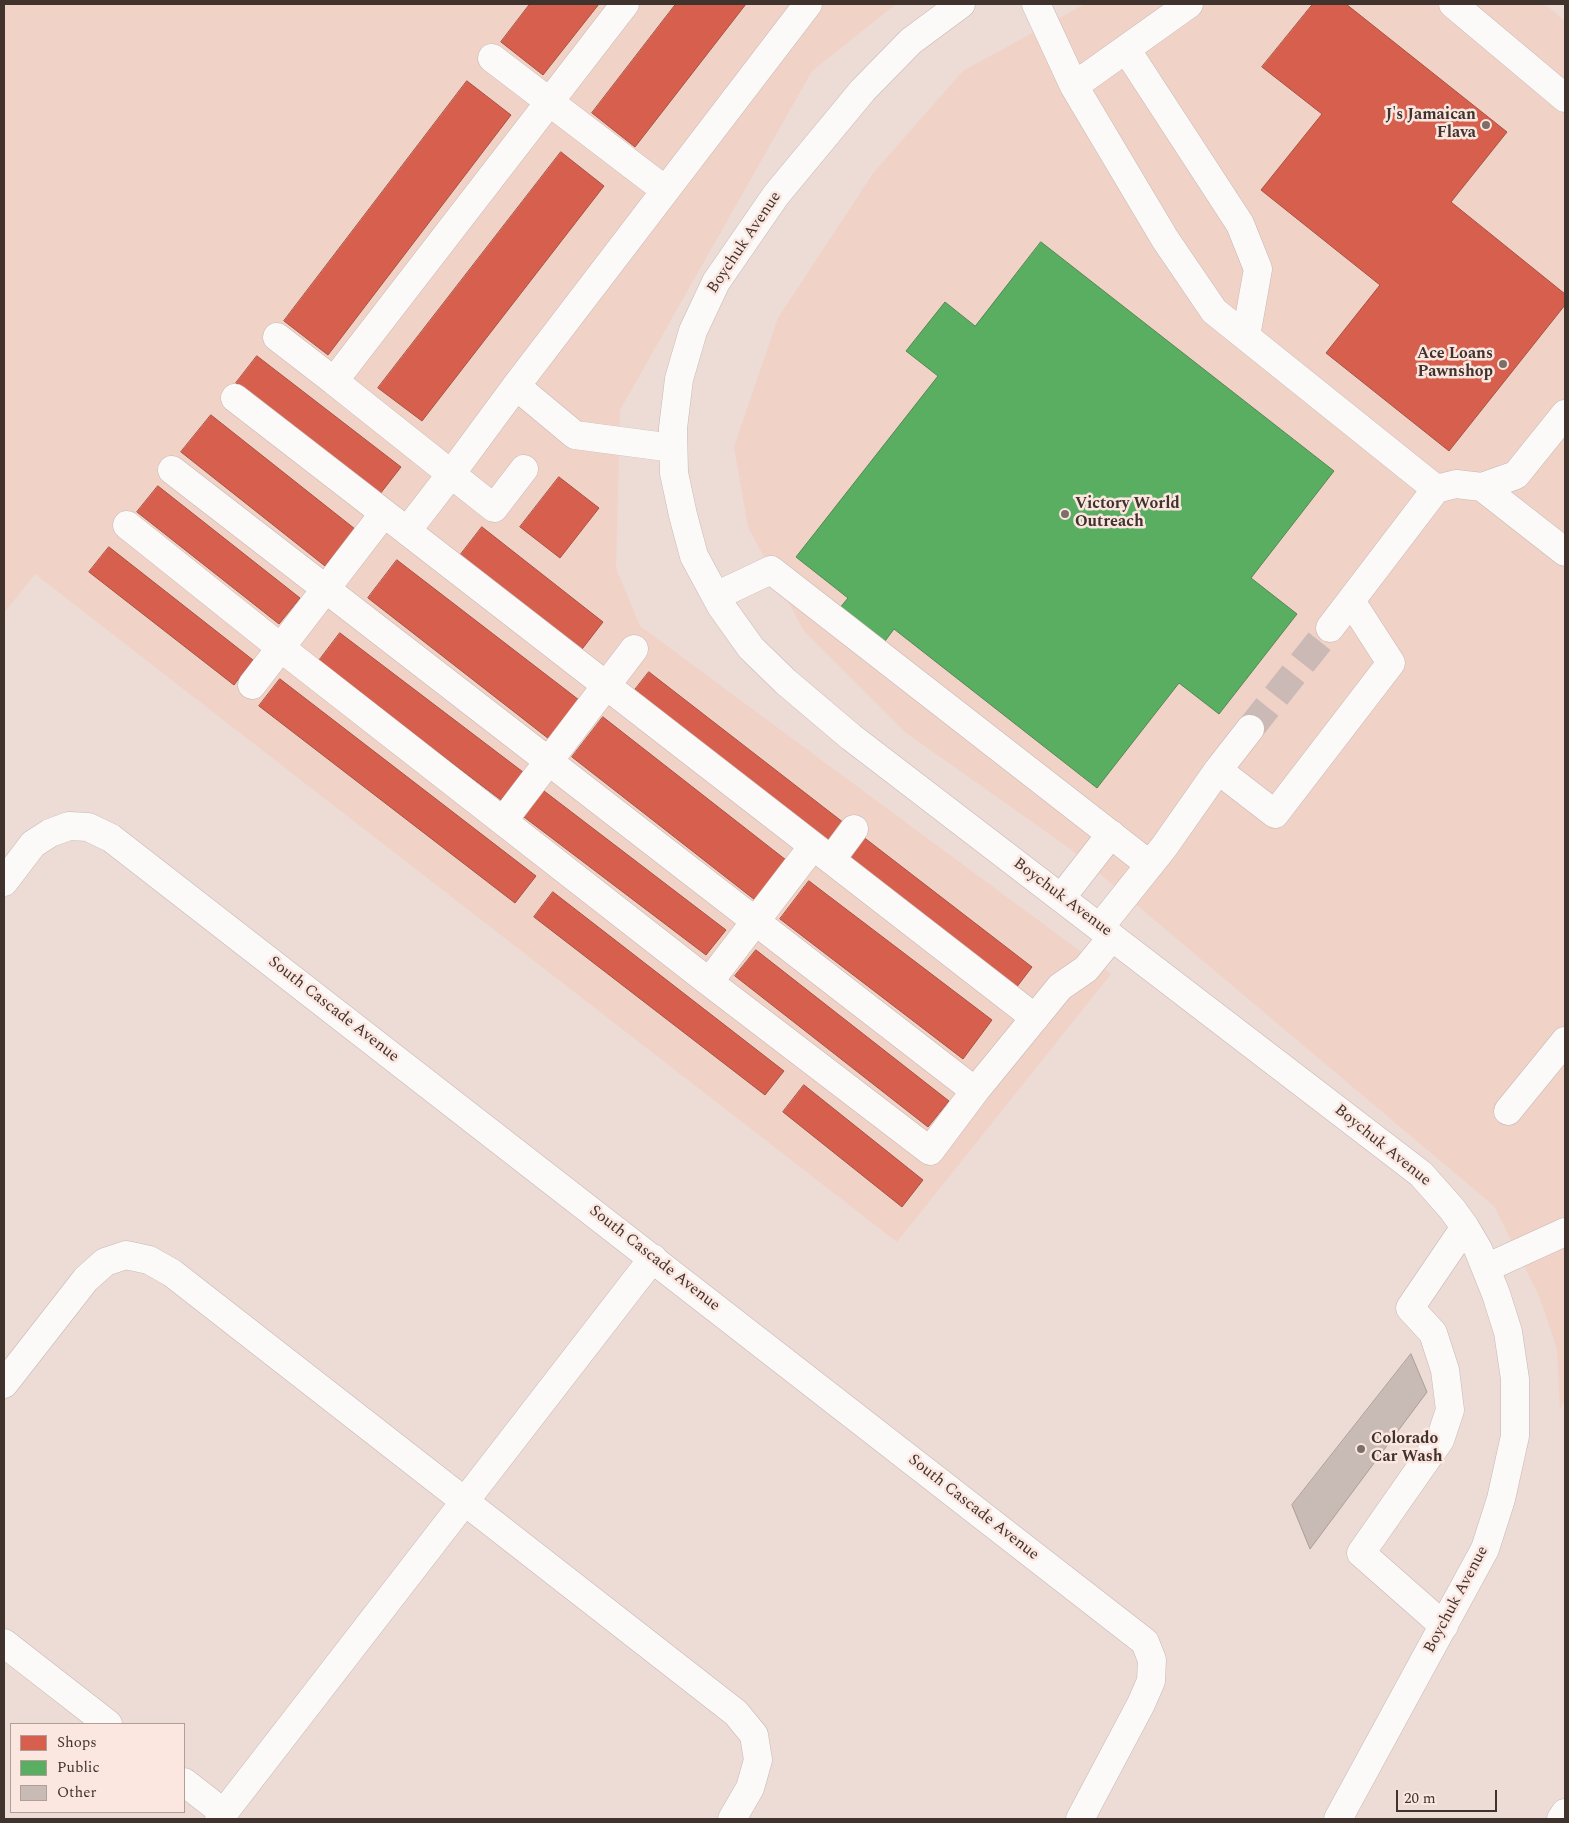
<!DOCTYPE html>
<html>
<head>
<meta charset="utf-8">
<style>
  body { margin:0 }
  #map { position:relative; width:1569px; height:1823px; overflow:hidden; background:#eddbd5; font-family:Spectral,serif }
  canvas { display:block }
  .frame { position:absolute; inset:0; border:5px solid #40332e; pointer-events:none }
  .legend { position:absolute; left:10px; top:1723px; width:175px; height:90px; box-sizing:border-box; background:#fbe7e0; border:1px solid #b09f99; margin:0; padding:6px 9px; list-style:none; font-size:15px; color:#40332e }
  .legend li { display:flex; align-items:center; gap:10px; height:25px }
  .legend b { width:25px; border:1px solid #b09f99 }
  .scale { position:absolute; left:1396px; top:1790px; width:101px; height:22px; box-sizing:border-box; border:2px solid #40332e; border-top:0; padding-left:6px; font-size:15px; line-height:18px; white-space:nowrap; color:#40332e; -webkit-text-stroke:4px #fbe7e0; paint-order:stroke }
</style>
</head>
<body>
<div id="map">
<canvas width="1569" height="1823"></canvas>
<div class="frame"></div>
<ul class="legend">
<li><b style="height:14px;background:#d6604d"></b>Shops</li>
<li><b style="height:14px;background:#5aae61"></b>Public</li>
<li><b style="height:14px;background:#c8bbb6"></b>Other</li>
</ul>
<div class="scale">20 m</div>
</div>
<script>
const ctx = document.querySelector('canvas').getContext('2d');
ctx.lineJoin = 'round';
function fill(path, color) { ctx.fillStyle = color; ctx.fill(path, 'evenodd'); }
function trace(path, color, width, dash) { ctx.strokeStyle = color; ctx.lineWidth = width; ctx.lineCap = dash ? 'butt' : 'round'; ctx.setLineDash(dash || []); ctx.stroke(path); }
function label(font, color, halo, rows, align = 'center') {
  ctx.font = font + ' Spectral,serif'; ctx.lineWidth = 5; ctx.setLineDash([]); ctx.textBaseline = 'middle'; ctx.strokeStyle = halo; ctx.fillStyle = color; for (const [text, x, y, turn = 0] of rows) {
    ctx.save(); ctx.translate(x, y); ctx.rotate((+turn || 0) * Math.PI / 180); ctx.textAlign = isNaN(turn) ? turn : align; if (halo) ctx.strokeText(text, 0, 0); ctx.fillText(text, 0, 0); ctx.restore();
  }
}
const built = new Path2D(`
  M4 4H896L812 71 620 410 616 568 640 626 1111 974 897 1242 35 574 4 613Z
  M1085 4H1545L1565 21V1400L1560 1409 1557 1349 1540 1298 1494 1206 1069 848 905 732 804 631 748 527 734 447 778 318 874 172 963 71Z`);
const shops = new Path2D(`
  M530 4H599L543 75 501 42Z
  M676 4H746L635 147 592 113Z
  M1313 4H1346L1507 132 1451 202 1565 294V305L1449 451 1326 353 1380 285 1261 190 1322 114 1262 67Z
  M467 81 511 115 328 355 284 321Z
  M561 152 604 186 422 421 378 388Z
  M257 356 401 467 380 494 236 383Z
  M211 415 355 529 325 566 181 452Z
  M559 477 599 508 560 558 520 527Z
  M158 486 300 598 279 624 137 512Z
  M482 527 603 622 579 653 458 558Z
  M109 547 253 660 234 685 89 572Z
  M397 560 579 700 549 739 368 598Z
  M340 633 523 772 501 800 318 662Z
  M649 672 844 823 828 843 634 691Z
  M280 679 536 876 515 903 259 706Z
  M603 717 786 860 755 900 572 757Z
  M544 791 726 930 706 955 524 817Z
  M862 836 1032 967 1016 988 846 857Z
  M809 881 992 1020 963 1059 780 919Z
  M553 892 784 1071 765 1095 534 917Z
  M756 950 949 1101 928 1127 735 976Z
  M804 1085 923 1180 902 1207 783 1112Z`);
const public = new Path2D(`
  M1041 242 1334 471 1251 578 1297 614 1219 714 1179 683 1097 788 894 629 879 649 835 614 848 598 796 557 938 376 906 351 945 302 975 326Z`);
const building = new Path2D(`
  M1411 1354 1427 1392 1310 1549 1292 1505Z`);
const minorTunnel = new Path2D(`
  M1250 729 1330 628`);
const minor = new Path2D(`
  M961 4 911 41 863 90 776 195 716 282 693 331 679 379 673 428 674 473 683 515 694 556 721 606 751 648 786 682 851 737 1421 1174 1452 1209 1465 1227 1478 1249 1496 1294 1508 1332 1515 1379V1436L1501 1499 1485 1549 1338 1819
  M1036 4 1074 86 1165 239 1214 311 1436 489
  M1453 4 1565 98
  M1126 49 1240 224 1258 269 1246 336
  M492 58 665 190
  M1074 86 1189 4
  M277 337 334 381 625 4
  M334 381 451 474 516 386
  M235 398 407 531 451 474 494 508 524 469
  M673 448 575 435 516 386 808 4
  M172 470 975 1091 1060 987 1086 969 1112 937
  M1482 487 1565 552
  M127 525 281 648 709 982 813 846
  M407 531 1035 1018
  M716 596 771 570 1150 865
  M1330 628 1436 489 1456 484 1482 487 1516 475 1565 414
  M252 685 384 513
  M1218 770 1275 814 1391 663 1351 601
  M503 821 634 649
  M831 860 854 829
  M4 882 33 844 50 833 69 826 88 827 111 838 1145 1642 1152 1660 1151 1681 1141 1704 1080 1819
  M1061 898 1111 834
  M1100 927 1164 847 1218 770 1250 729
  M709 982 930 1151 975 1091
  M1508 1111 1565 1041
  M1486 1268 1565 1232
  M4 1384 86 1279 105 1262 126 1255 149 1260 172 1273 736 1713 754 1735 758 1760 750 1788 732 1819
  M1444 1626 1361 1553 1440 1440 1450 1410 1445 1370 1433 1333 1410 1308 1465 1227
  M4 1643 108 1724
  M184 1782 224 1813
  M219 1819 653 1258`);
const highway = new Path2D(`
  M1561 1819 1565 1813`);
const markers = [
  [1486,125,5,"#7d6e68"],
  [1503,364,5,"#7d6e68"],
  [1065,514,5,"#7d6e68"],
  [1361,1449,5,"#7d6e68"]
];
const poiNames = [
  ["J's Jamaican",1476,116],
  ["Flava",1476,134],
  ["Ace Loans",1493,355],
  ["Pawnshop",1493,373],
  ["Victory World",1075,505,"left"],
  ["Outreach",1075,523,"left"],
  ["Colorado",1371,1440,"left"],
  ["Car Wash",1371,1458,"left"]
];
const streetNames = [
  ["Boychuk Avenue",745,243,-56],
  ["Boychuk Avenue",1062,898,37],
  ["South Cascade Avenue",333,1010,38],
  ["Boychuk Avenue",1382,1146,39],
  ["South Cascade Avenue",654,1259,38],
  ["South Cascade Avenue",973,1508,38],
  ["Boychuk Avenue",1457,1600,-62]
];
fill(built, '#f0d2c7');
fill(shops, '#d6604d');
trace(shops, '#a95244', 1);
fill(public, '#5aae61');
trace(public, '#528952', 1);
fill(building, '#c8bbb6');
trace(building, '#aa9d98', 1);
trace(minorTunnel, '#cab9b4', 28, [28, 14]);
trace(minor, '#c6b8b4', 29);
trace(highway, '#c6b8b4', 29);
trace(minor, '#fcfaf9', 28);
trace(highway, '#fcfaf9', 28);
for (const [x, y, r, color] of markers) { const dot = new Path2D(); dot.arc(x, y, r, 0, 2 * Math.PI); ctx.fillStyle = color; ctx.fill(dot); trace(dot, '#fbe7e0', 2); }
label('bold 16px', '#40332e', '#fbe7e0', poiNames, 'right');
label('16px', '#40332e', '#fbe7e0', streetNames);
</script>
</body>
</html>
